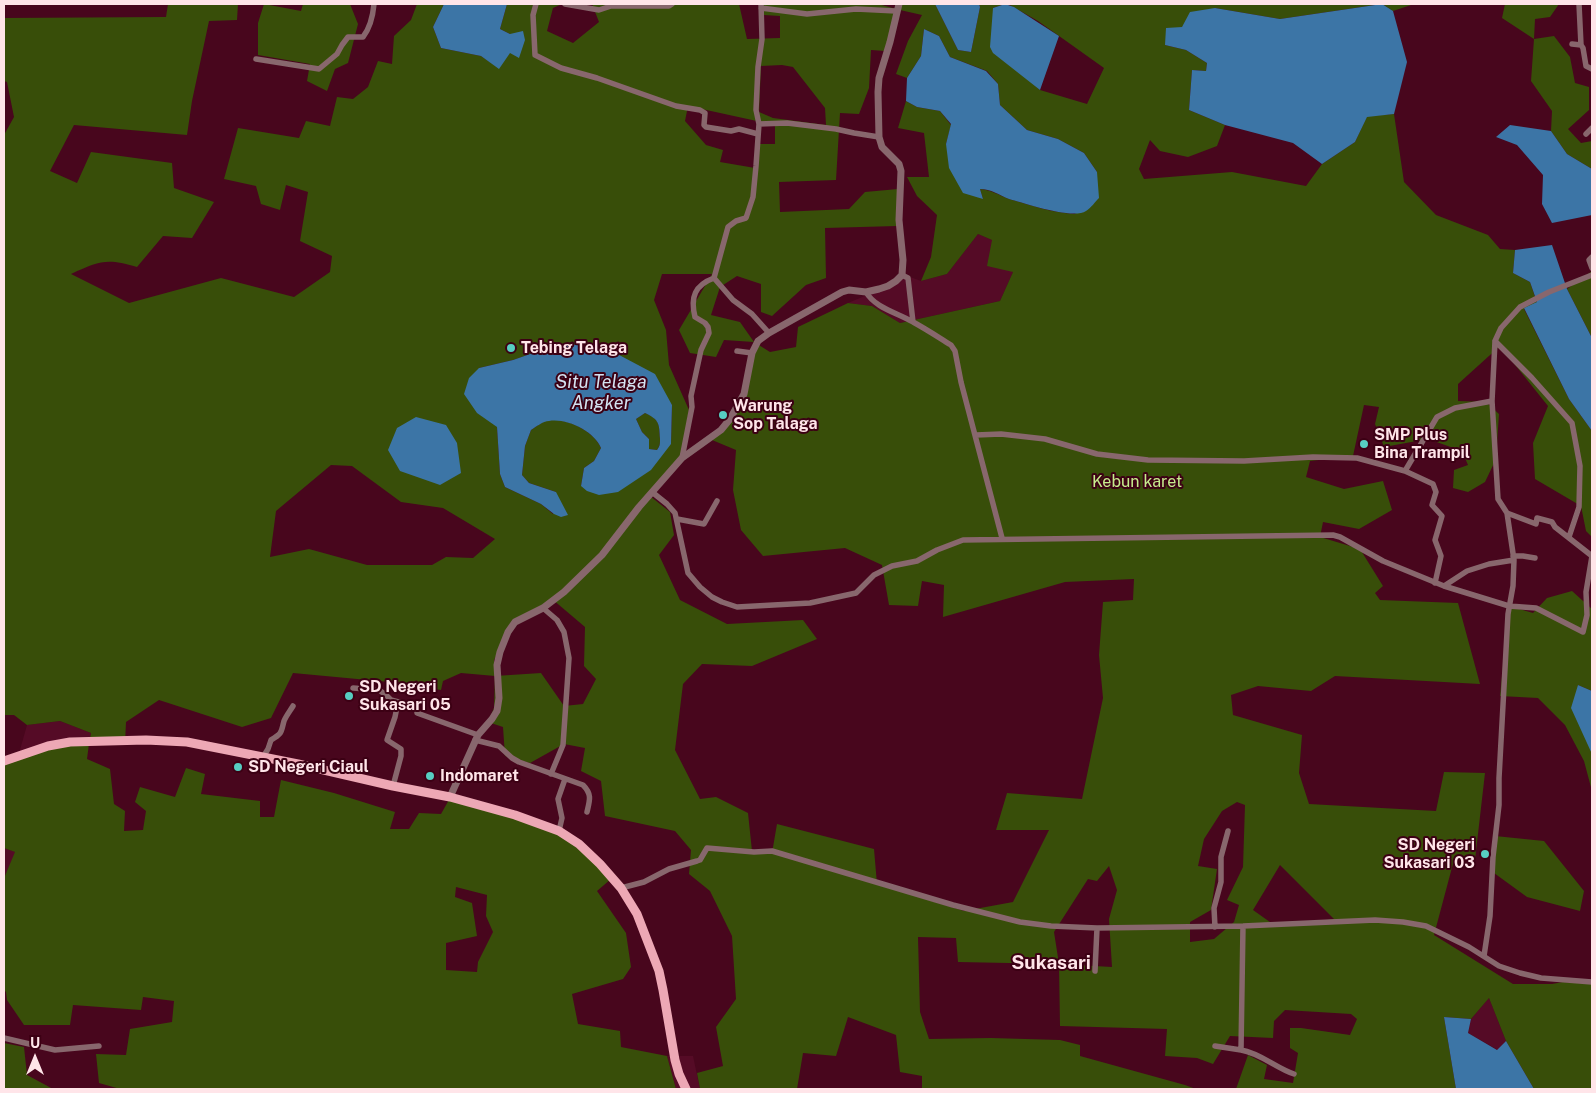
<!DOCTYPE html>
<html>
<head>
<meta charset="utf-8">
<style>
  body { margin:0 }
  #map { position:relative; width:1596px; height:1093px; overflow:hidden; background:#48061d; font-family:"Public Sans",sans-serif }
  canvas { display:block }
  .frame { position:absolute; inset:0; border:5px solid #ffe5e9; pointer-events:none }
  .north { position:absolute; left:10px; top:1033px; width:50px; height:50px; -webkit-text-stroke:4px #3c0014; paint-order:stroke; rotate:0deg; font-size:14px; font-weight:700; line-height:20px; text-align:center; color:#ffe5e9 }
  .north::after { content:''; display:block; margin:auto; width:18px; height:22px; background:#ffe5e9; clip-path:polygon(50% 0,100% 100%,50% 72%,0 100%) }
</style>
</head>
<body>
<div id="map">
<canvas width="1596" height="1093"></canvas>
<div class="frame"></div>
<div class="north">U</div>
</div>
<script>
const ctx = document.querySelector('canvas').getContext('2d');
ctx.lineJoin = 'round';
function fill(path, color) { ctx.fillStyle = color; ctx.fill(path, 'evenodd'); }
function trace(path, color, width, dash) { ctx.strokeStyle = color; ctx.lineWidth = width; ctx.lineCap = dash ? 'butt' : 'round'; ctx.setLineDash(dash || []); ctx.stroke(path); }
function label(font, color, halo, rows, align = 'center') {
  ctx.font = font + ' "Public Sans",sans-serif'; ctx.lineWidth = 4; ctx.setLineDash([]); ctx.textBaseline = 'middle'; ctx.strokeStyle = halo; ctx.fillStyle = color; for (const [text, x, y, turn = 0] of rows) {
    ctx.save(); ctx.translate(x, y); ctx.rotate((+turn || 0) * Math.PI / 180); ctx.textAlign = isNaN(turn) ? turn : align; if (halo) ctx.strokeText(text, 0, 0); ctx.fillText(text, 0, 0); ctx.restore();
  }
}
const built = new Path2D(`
  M978 234 992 240 1013 272 1000 301 900 323 872 306 848 303 886 287 902 274 921 281 947 274Z
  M60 721 91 733 89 744 18 757 27 725Z
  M4 848 16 852 4 878Z
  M1489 998 1506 1041 1498 1050 1468 1033 1471 1019Z
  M667 1056H693L700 1089H676Z`);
const green = new Path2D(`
  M168 4H238L237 20 209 21 192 101 187 135 74 125 50 171 77 183 91 152 172 163 174 188 214 202 192 238 163 236 137 267C106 258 100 261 71 274L129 303 221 278 294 297 330 272 332 256 300 241 308 192 286 185 280 210 261 204 256 186 224 179 238 128 299 138 306 121 330 126 337 97 353 99 368 87 378 61 392 64 394 36 411 20 417 4H444L433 27 441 48 481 56 499 68 510 34 500 29 507 4H562L553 8 547 31 573 43 599 22 592 4H739L747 39 780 38V16L764 15 763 4H878L900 10 902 4H935L958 50 971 52 980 7 979 4H1005L993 8 1020 72 1040 90 1087 104 1104 68 1038 21 1008 4H1414L1393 11 1382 4 1280 19 1215 8 1182 27 1165 45 1186 50 1207 63 1206 71 1192 70 1189 110 1225 125 1217 146 1188 157 1160 151 1150 140 1139 169 1144 179 1232 172 1306 186 1322 164 1355 142 1367 116 1394 114 1404 182 1436 215 1488 235 1500 249 1515 250 1513 273 1530 282 1537 303 1524 309 1569 399 1592 431V537L1586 531 1581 506 1535 479 1533 443 1548 406 1500 346 1458 384V401L1486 402 1499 414 1496 459 1485 482 1468 492 1453 488 1454 470 1468 465 1462 451 1428 439 1384 447 1375 424 1379 407 1364 405 1353 456 1310 461 1306 477 1344 489 1383 481 1392 510 1359 529 1323 522 1320 537 1360 549 1383 586 1375 593 1380 600 1458 603 1480 684 1335 676 1311 691 1258 686 1231 695 1233 715 1302 735 1299 773 1309 804 1436 811 1444 772 1485 773 1475 860H1454L1434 935 1513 984H1552L1563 982 1592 984V1089H1534L1506 1041 1489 998 1471 1019 1444 1017 1456 1089H1236L1248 1055 1267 1065 1264 1079 1293 1083 1298 1053 1290 1048V1028H1301L1350 1035 1357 1019 1351 1014 1285 1010 1274 1021 1273 1038 1230 1036 1213 1064 1197 1058 1165 1056 1167 1029 1060 1026 1059 964 958 962 956 938 918 937 920 1012 929 1039 991 1038 1060 1040 1080 1045V1056L1185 1085 1196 1089H922V1076L900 1072 896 1035 848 1017 836 1056 803 1053 797 1089H700L697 1073 723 1066 716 1027 736 999 732 936 710 891 689 874 691 850 675 831 605 816 601 781 581 771 585 748 564 744 530 763 505 756 503 727 488 722 494 708 495 676 461 673 443 681 441 690 400 683 293 673 271 718 242 727 159 700 126 722 125 744H89L87 759 110 769 114 804 125 811 124 831 143 830 146 811 135 802 140 787 175 797 186 768 205 774 201 794 260 801V817H274L281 780 334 793 395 812 390 829H409L419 813 441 814 450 798 559 833 588 854 611 879 597 891 626 933 631 967 623 979 572 994 578 1024 620 1031 621 1047 667 1056 676 1089H120L99 1083 96 1054 126 1055 130 1029 172 1022 174 1001 143 997 141 1010 73 1005 70 1025H24L7 1000 6 992 4 990V878L15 852 4 848V763L63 743 89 744 91 733 60 721 27 725 14 715H4V135L14 117 7 82 4 81V18L166 17ZM900 10 922 15 908 41 896 74 907 78 921 56 924 29 939 36 950 57 987 71 998 84 1000 105 1027 130 1058 139 1084 153 1097 172 1075 214C1053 213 1030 205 1009 199 999 195 991 190 980 189L983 199 946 144 951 125 940 111 917 107 906 101 898 128 924 133 929 177H907L917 196 937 215 931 257 921 281 947 274 978 234 992 240 987 266 1013 272 1000 301 900 323 872 306 848 303 798 327 796 347 770 352 754 342 740 322 711 315 720 287 737 276 761 284V312L772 316 806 285 826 278 825 228 897 226 898 189 865 192 849 209 780 212 779 182 836 180 840 113 859 114 869 88 871 50 885 51ZM782 65 793 67 825 108 826 125 773 118 759 112 761 66ZM688 106 775 125V144H759L755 168 720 162 723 150 706 145 685 121ZM662 274H712L679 330 690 353 716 357 724 340 754 342 744 394 712 440 736 450 733 490 741 530 763 556 845 548 882 565 889 605 918 606 922 581 944 585 943 617 1065 582 1134 579 1133 600 1103 602 1099 655 1103 698 1082 799 1007 793 996 830H1049L1013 902 964 911 877 884 874 849 777 824 772 853 752 851 748 813 716 797 700 799 675 750 683 684 702 664 752 666 817 639 803 620 727 624 680 600 659 555 674 535 670 512 650 496 681 457 689 410 669 365 666 330 654 300ZM568 344 606 348 672 405 671 444 581 486 584 468 594 461 601 448C594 431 567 418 548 420 543 421 536 427 531 430L525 446 522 475 529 483 556 492 553 514 541 504 505 487 500 474 497 427 479 368 513 360 553 346ZM331 465 352 466 401 502 443 508 495 539 473 558 446 557 432 565H367L309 549 270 557 276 511ZM552 599 585 627 584 666 596 679 583 704 564 706 541 673 495 676 494 660 512 625ZM1237 802 1245 805 1243 867 1227 900 1239 905 1234 922 1214 939 1190 942V922L1211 910 1217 869 1198 866 1204 839 1222 811ZM1280 865 1334 919H1333L1277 927 1253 910ZM1109 866 1117 890 1109 919 1112 967 1059 964 1054 932 1088 879 1097 881ZM456 887 487 895 486 916 493 932 478 962 477 972 446 970V943L477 936 472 903 455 897Z
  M264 4 301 11 303 4H350L358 24 348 63 335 69 327 91 307 81 310 64 258 55V23Z
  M1505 4H1559L1550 17 1535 19 1534 39 1554 36 1570 57 1575 83 1589 87V110L1568 129 1581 143 1592 141V169L1567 154 1551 131 1552 111 1531 81 1534 39 1502 18Z
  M1592 271V338L1567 289Z
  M645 413C660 419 659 424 660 439 660 444 660 445 657 450L649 449V439L642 432 636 419Z
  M1572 591 1592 609V691L1578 685 1592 754V791L1584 761 1565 725 1538 698 1500 696 1509 606 1533 613 1547 598Z
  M1495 836 1544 841 1584 891 1580 911 1527 897 1494 873Z
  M4 1043 24 1047 27 1075 53 1089H4Z`);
const water = new Path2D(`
  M444 4H507L500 29 510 34 523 31 525 40 519 58 510 53 499 69 481 56 441 48 433 27Z
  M935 4H979L980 7 971 52 958 50Z
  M1005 4 1014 7 1059 36 1040 90 993 53 990 47 993 8Z
  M1382 4 1393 11 1407 62 1394 114 1367 117 1355 142 1322 164 1293 143 1225 125 1189 110 1192 70 1206 71 1207 63 1186 50 1165 45 1166 28 1182 27 1190 12 1215 8 1280 19Z
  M924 29 939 36 950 57 986 71 998 84 1000 105 1027 130 1058 139 1084 153 1097 172 1099 198C1095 202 1091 208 1086 211 1073 220 1024 203 1009 199 999 195 991 189 980 189L983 199 963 193 949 168 946 144 951 124 940 111 917 107 906 101 907 78 921 56Z
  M1510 125 1551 131 1567 154 1592 169V215L1552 223 1542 204 1543 175 1517 145 1496 137Z
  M1552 245 1567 289 1592 338V431L1569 399 1524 308 1537 302 1530 282 1513 273 1515 250Z
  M568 344 606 348 655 374 672 405 671 444 651 470 618 492 599 495 587 491 581 486 584 468 594 461 601 448C594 431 567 418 549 421 543 421 536 427 531 430L525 446 522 475 529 483 556 492 568 515 561 517 554 514 541 504 505 487 500 474 497 427 477 413 464 394 469 378 479 368 513 360 553 346ZM645 413C660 420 659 424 660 439 660 444 660 446 657 450L649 449V439L642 432 636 419Z
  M416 417 446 425 457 443 461 473 440 485 400 471 388 450 397 428Z
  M1578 685 1592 691V754L1571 708Z
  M1444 1017 1471 1019 1468 1033 1497 1050 1506 1041 1534 1089H1456Z`);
const minor = new Path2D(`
  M536 4 533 15 535 55 561 68 597 78 676 106 700 110 705 113 704 125 706 127 731 131 739 129 758 134
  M565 4 599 10 611 6H669L672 4
  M1579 4 1581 45 1583 48 1586 66 1592 69
  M761 8 807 14 856 9 896 11
  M1572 44 1581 45
  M256 59 319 69 337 54 342 45 348 37H363C370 28 373 15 374 4
  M759 124 787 123 836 129 854 133 879 137
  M1586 134 1592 128
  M1592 257 1589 260 1592 268
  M902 275 908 278 913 322
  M714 278 733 300 752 314 769 333
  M866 292C875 308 898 313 913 322 926 329 938 337 951 345L955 351 961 382 1002 538
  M1495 341 1532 378 1572 423 1580 466 1579 507 1569 537
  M737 351 752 353
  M976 435 1001 434 1045 439 1097 454 1148 460 1244 461 1313 457 1357 458 1405 471 1433 484 1436 492 1432 505 1442 516 1435 540 1441 556 1435 583
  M682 458 692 407 691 396 701 350 709 333 708 327 705 323 695 317C690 297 695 285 714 278L728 227 736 221 746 218 753 197 756 166 759 124 756 110 758 67 762 39 761 4
  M1405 471 1437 417 1455 408 1492 401
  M652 492 667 504 675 513 688 573 700 587 712 597 722 602 737 607 810 603 856 593 874 575 892 566 917 561 937 550 963 540 1333 535 1340 537 1383 561 1444 586 1509 606 1536 608 1583 632 1587 615 1586 592 1592 556 1555 527 1552 522 1537 518 1536 524 1507 513
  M677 519 704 524 717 501
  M1513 556H1523L1535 558
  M1444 586 1467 571 1489 564 1514 560
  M543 608 557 620 564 632 569 658 563 745 551 774
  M353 688 379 690 386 695 391 700 417 707V713L478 735
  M475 740 499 746 512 758 519 762 583 785C592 794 590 800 587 812
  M263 757 268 749 271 740C283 733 281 732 284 721 286 716 290 711 293 706
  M393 786 401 756V749L387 740 395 717 398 702
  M559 831 562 818 558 799 565 779
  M621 888 644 882 669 869 697 861 700 860 707 848 754 852 772 851 953 905 1020 922 1051 926 1097 928 1243 926 1375 920 1403 922 1426 926 1469 947 1499 966 1520 973 1541 978 1592 982
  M1243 926 1241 1050C1260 1053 1276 1068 1294 1074
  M1215 927 1214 908 1221 882V857L1228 831
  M1484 956 1490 916 1493 857 1499 805V778L1508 614 1513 586 1514 560 1507 513 1498 499 1492 401 1495 341 1501 328 1520 307 1549 292 1592 275
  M1095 971 1097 928
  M4 1038 55 1050 99 1046
  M1215 1046 1241 1050`);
const tertiary = new Path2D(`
  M450 797 478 735 492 719 497 711 499 698 497 665 500 652 508 632 515 622 543 608 564 592 602 555 639 507 682 458 721 430 730 419 744 394 752 353 758 341 769 333 842 292 849 290 866 292 879 289 888 286 896 281 902 275 903 260 899 220 901 171 899 164 882 147 879 137 878 92 879 78 890 42 899 4`);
const primary = new Path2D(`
  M4 761 48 746 70 742 146 740 187 742 298 764 393 786 450 797 515 815 559 831 579 844 600 864 621 888 637 914 659 971 663 990 675 1060 679 1074 686 1089`);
const markers = [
  [511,348,5,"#57cec2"],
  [723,415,5,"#57cec2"],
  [1364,444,5,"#57cec2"],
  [349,696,5,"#57cec2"],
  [238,767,5,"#57cec2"],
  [430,776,5,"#57cec2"],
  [1485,854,5,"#57cec2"]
];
const poiNames = [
  ["Tebing Telaga",521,348],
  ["Warung",733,406],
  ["Sop Talaga",733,424],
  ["SMP Plus",1374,435],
  ["Bina Trampil",1374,453],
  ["SD Negeri",359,687],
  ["Sukasari 05",359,705],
  ["SD Negeri Ciaul",248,767],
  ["Indomaret",440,776],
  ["SD Negeri",1475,845,"right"],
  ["Sukasari 03",1475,863,"right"]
];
const parkNames = [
  ["Kebun karet",1137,482]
];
const waterNames = [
  ["Situ Telaga",601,382],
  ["Angker",601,403]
];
const quarterNames = [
  ["Sukasari",1051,963]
];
fill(built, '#550b26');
fill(green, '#384e09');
fill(water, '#3c75a6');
trace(minor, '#88676d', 5.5);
trace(tertiary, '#88676d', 7);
trace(primary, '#eda8b5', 9);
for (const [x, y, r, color] of markers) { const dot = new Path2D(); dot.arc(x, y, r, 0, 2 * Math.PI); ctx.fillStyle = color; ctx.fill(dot); trace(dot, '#3c0014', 2); }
label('bold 16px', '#ffe5e9', '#3c0014', poiNames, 'left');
label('16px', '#c6ec8d', '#3c0014', parkNames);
label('italic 18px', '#d4e3f2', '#3c0014', waterNames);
label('bold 19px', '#ffe5e9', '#3c0014', quarterNames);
</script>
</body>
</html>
